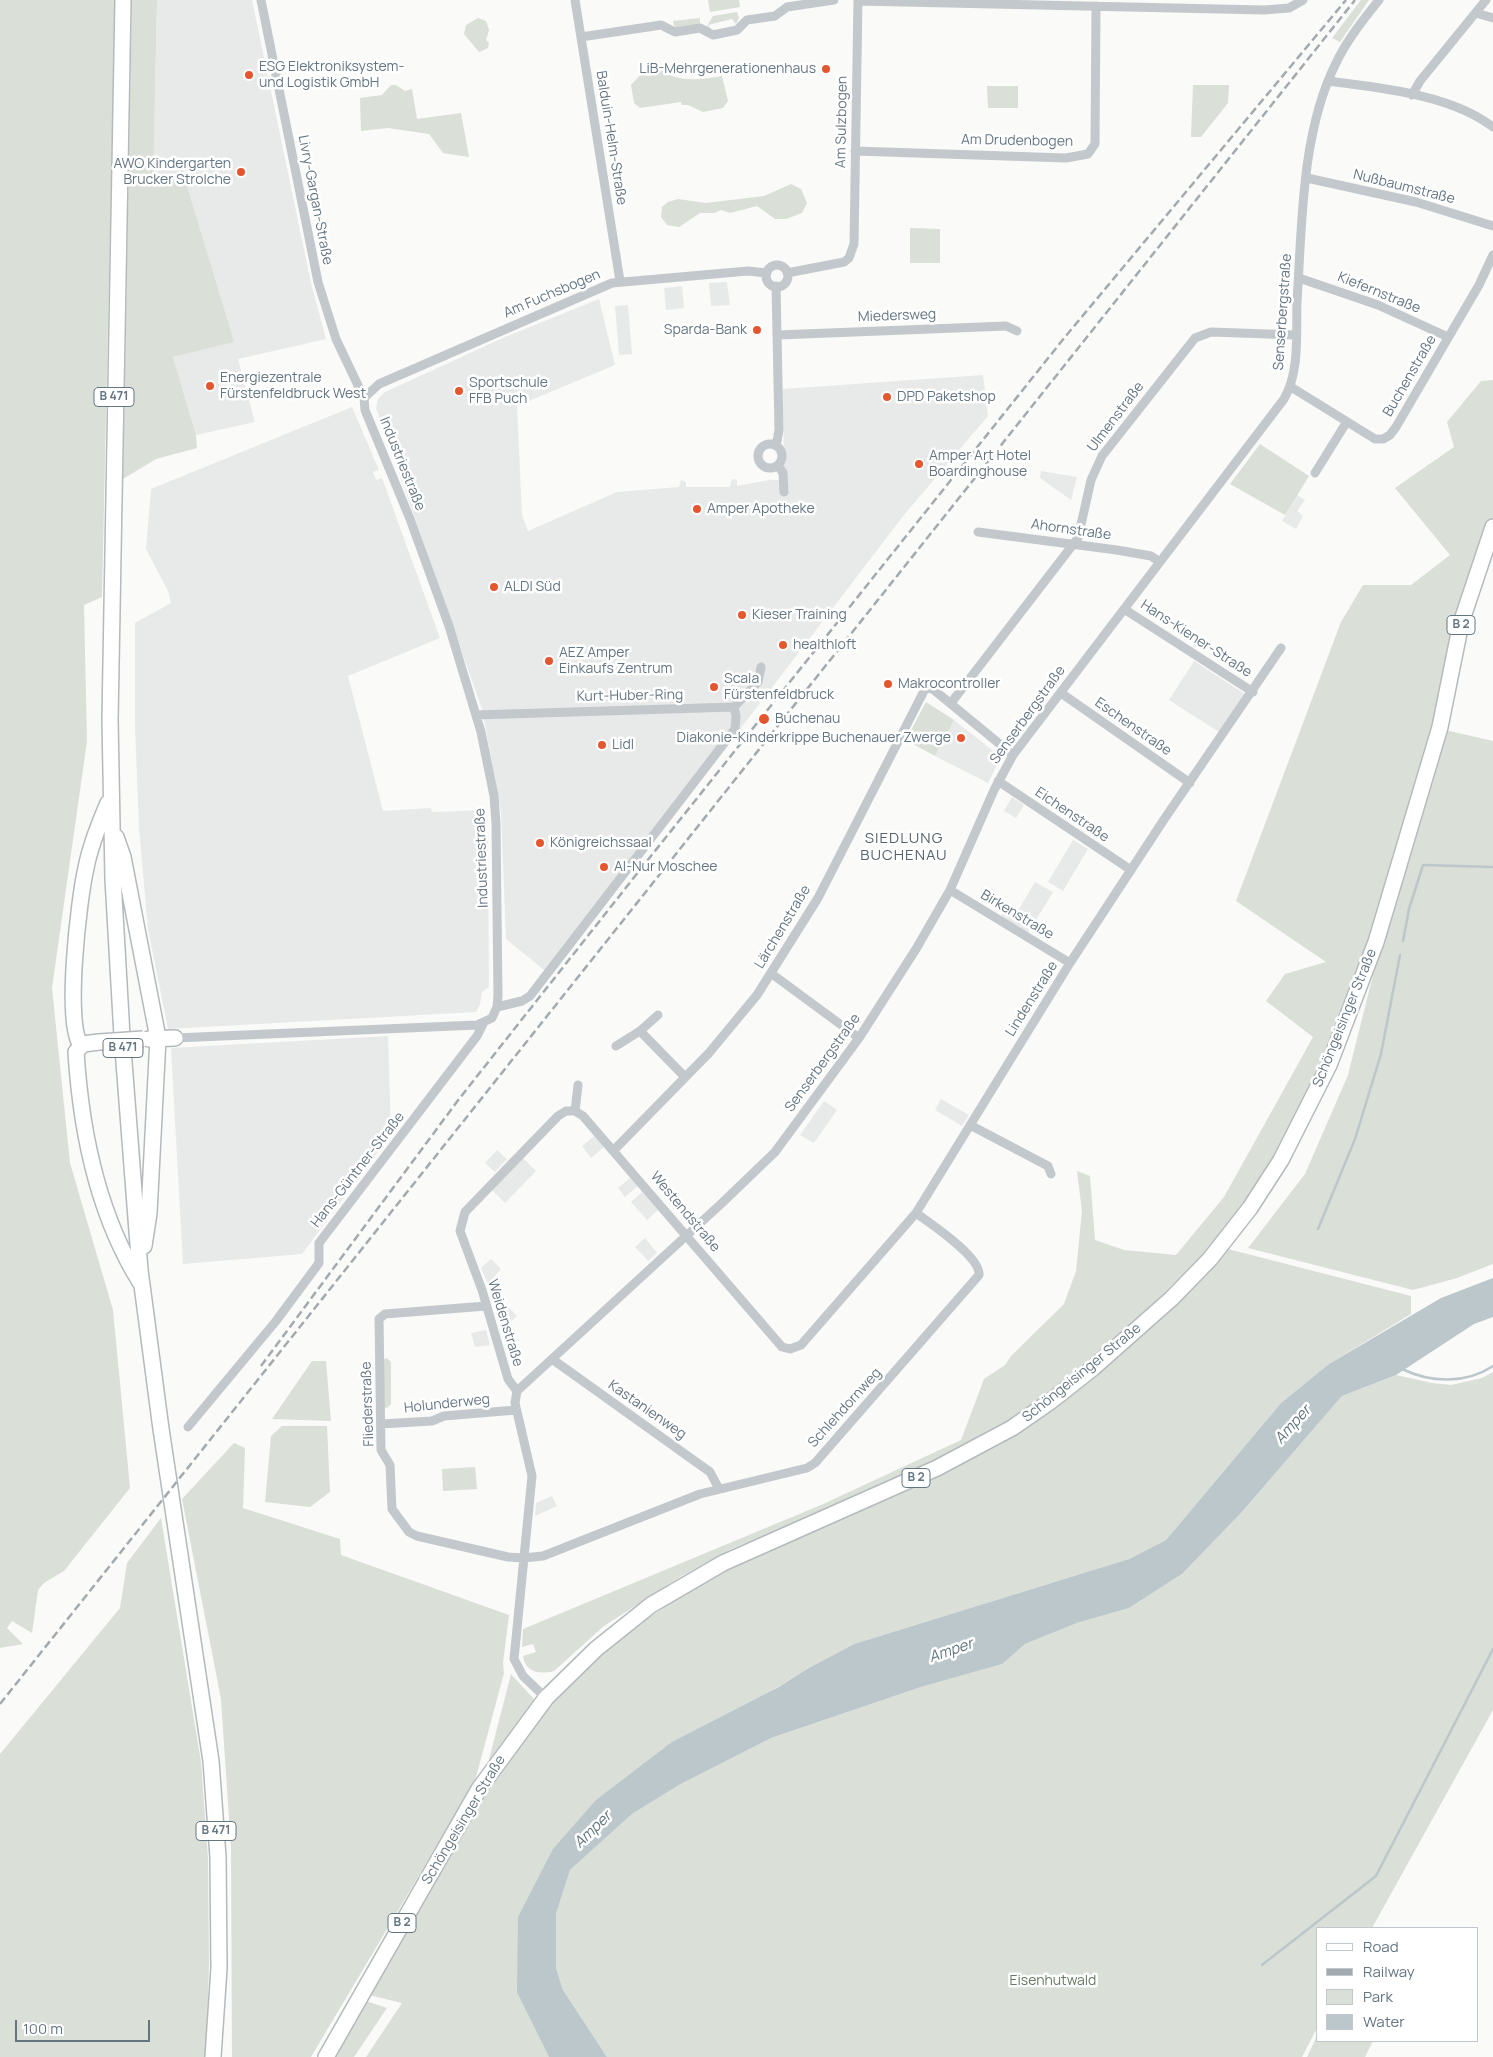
<!DOCTYPE html>
<html>
<head>
<meta charset="utf-8">
<style>
  body { margin:0 }
  #map { position:relative; width:1493px; height:2057px; overflow:hidden; background:#fafaf8; font-family:Manrope,sans-serif }
  canvas { display:block }
  .legend { position:absolute; left:1316px; top:1927px; width:162px; height:115px; box-sizing:border-box; background:#fff; border:1px solid #c1c8cd; margin:0; padding:6px 9px; list-style:none; font-size:15px; color:#657683 }
  .legend li { display:flex; align-items:center; gap:10px; height:25px }
  .legend b { width:25px; border:1px solid #c1c8cd }
  .scale { position:absolute; left:15px; top:2020px; width:135px; height:22px; box-sizing:border-box; border:2px solid #657683; border-top:0; padding-left:6px; font-size:15px; line-height:18px; white-space:nowrap; color:#657683; -webkit-text-stroke:4px #fff; paint-order:stroke }
</style>
</head>
<body>
<div id="map">
<canvas width="1493" height="2057"></canvas>
<ul class="legend">
<li><b style="height:6px;background:#fff"></b>Road</li>
<li><b style="height:6px;background:#a2aab0"></b>Railway</li>
<li><b style="height:14px;background:#dadfd7"></b>Park</li>
<li><b style="height:14px;background:#bbc7cb"></b>Water</li>
</ul>
<div class="scale">100 m</div>
</div>
<script>
const ctx = document.querySelector('canvas').getContext('2d');
ctx.lineJoin = 'round';
function fill(path, color) { ctx.fillStyle = color; ctx.fill(path, 'evenodd'); }
function trace(path, color, width, dash) { ctx.strokeStyle = color; ctx.lineWidth = width; ctx.lineCap = dash ? 'butt' : 'round'; ctx.setLineDash(dash || []); ctx.stroke(path); }
function label(font, color, halo, rows, align = 'center') {
  ctx.font = font + ' Manrope,sans-serif'; ctx.lineWidth = 5; ctx.setLineDash([]); ctx.textBaseline = 'middle'; ctx.strokeStyle = halo; ctx.fillStyle = color; for (const [text, x, y, turn = 0] of rows) {
    ctx.save(); ctx.translate(x, y); ctx.rotate((+turn || 0) * Math.PI / 180); ctx.textAlign = isNaN(turn) ? turn : align; if (halo) ctx.strokeText(text, 0, 0); ctx.fillText(text, 0, 0); ctx.restore();
  }
}
const built = new Path2D(`
  M157 0H252L311 283 326 339 238 359 255 422 196 435 173 357 233 342 184 176 153 189Z
  M727 282 730 305 711 306 709 283Z
  M682 286 684 308 666 310 664 288Z
  M599 299 615 365 517 406 522 515 528 531 617 492 679 487 681 480 686 482V487H730L732 479 737 480V486L769 480H780L784 483 783 389 983 375 988 416 904 515 761 702 549 974 506 939 501 812 482 709 376 408 378 399 385 392 505 337Z
  M628 305 632 354 619 355 615 306Z
  M352 407 379 470 373 472 376 480 382 478 440 638 348 676 383 811 431 808 432 812 485 810 488 843 489 987 482 992 480 1004 476 1012 168 1029 148 929 139 828 135 726V623L171 603 168 591 146 549 151 489Z
  M1041 471 1077 477 1071 500 1040 478Z
  M1297 495 1305 500 1297 511 1303 516 1296 529 1282 521Z
  M1194 661 1245 694 1219 732 1169 700Z
  M954 720 1001 757 988 783 935 756Z
  M1012 797 1024 805 1016 818 1004 811Z
  M1073 840 1088 849 1063 891 1048 882Z
  M1035 882 1053 892 1028 933 1001 916 1008 903 1019 909Z
  M388 1036 391 1134 302 1254 183 1264 171 1048Z
  M941 1099 969 1115 962 1126 935 1110Z
  M824 1101 837 1110 814 1143 800 1135Z
  M594 1136 604 1147 591 1158 582 1146Z
  M497 1150 507 1159 495 1172 485 1163Z
  M523 1158 536 1171 505 1203 492 1190Z
  M630 1178 638 1186 625 1197 618 1188Z
  M642 1192 658 1210 647 1220 631 1202Z
  M645 1238 657 1253 648 1261 635 1247Z
  M491 1259 501 1269 488 1284 481 1268Z
  M499 1301 501 1310 507 1305 517 1316 501 1331 494 1302Z
  M486 1330 490 1345 475 1347 471 1333Z
  M552 1496 557 1506 535 1516 536 1503Z`);
const green = new Path2D(`
  M0 0H115L102 597 84 605 87 741 52 988 70 1163 113 1310 130 1488 64 1571 44 1583 38 1590 32 1633 12 1621 7 1628 23 1644 0 1648Z
  M132 0H157L153 188 184 176 234 342 173 357 196 435 197 448 156 459 123 479Z
  M708 0H739L740 7 710 12Z
  M1361 0H1369L1340 42 1332 38Z
  M737 12 739 18 736 24 732 19 708 25 712 30 707 26 713 16Z
  M478 18 486 21 489 30 486 40 489 43 488 48 479 52 464 34 466 25Z
  M700 18V25L677 28 674 26 673 21Z
  M659 68C676 83 701 80 722 76L728 101 723 108 703 112 688 105H682L681 102 640 108 634 103 631 85 641 74Z
  M391 85H396L405 91 412 89 417 119 461 113 469 157 443 153 429 134 388 128 361 131 360 98 382 95Z
  M1193 85H1229L1228 103 1201 137H1191Z
  M987 86H1018V108H988Z
  M791 184 801 189 807 203 802 213 786 219H775L757 206 730 213 721 210 715 213H700L679 227 667 225 661 217 662 207 668 202 678 199 706 203 764 196Z
  M910 228 940 229V263H910Z
  M1493 380V517L1485 534 1436 725 1372 932 1321 1063 1275 1158 1219 1238 1130 1327 1048 1396 970 1445 881 1488 731 1549 680 1577 604 1626 554 1671C540 1675 525 1672 523 1656L536 1652 533 1644 522 1647 523 1629 821 1505 961 1440 984 1379 1005 1365 1011 1356 1064 1304 1076 1271 1082 1211 1077 1171 1090 1176 1095 1240 1124 1250 1176 1255 1224 1197 1313 1037 1266 1001 1285 974 1326 962 1236 901 1341 622 1363 585H1411L1450 555 1395 488 1454 447 1447 422 1481 381Z
  M1260 444 1309 476 1285 515 1230 484Z
  M926 702 954 720 935 756 913 744 917 735 910 732Z
  M1445 730 1493 741V1264L1457 1278 1413 1290 1248 1248 1305 1174 1348 1075 1382 939Z
  M1228 1249 1411 1296V1314L1329 1364 1281 1403 1166 1540 1129 1559 854 1644 807 1669 596 1800 518 1992 549 2057H366L402 2003 369 1995 479 1805 555 1699 615 1641 687 1592 725 1571 903 1491 978 1456 1016 1434 1094 1376 1137 1339Z
  M387 1358 391 1362V1404L387 1408 384 1407V1359Z
  M312 1361H326L331 1421 272 1419Z
  M1493 1372V1710L1372 1928H1317V2028L1302 2057H607L563 1990 556 1968V1914L570 1870 632 1814 679 1785 771 1738 921 1687 1001 1664 1025 1644 1077 1623 1129 1608 1182 1574 1241 1513 1342 1396 1396 1375 1432 1383 1451 1385 1482 1378Z
  M282 1426H327L330 1492 310 1507 265 1502 271 1436Z
  M234 1443 245 1448 243 1508 340 1539 341 1555 509 1615 503 1663 504 1673 475 1781 311 2057H232L231 1848 221 1699 182 1499Z
  M475 1467 477 1489 443 1491 442 1469Z
  M161 1518 201 1762 208 1858 209 1964 206 2057H0V1754L120 1608 127 1563Z
  M511 1674 534 1699 487 1767Z
  M363 2000 387 2008 354 2057H333Z
  M1317 2036V2041H1373L1365 2057H1307Z`);
const water = new Path2D(`
  M1493 1278V1317L1474 1324 1396 1375 1342 1396 1241 1513 1182 1574 1129 1608 1077 1623 1025 1644 1002 1664 921 1687 771 1738 679 1785 632 1814 570 1870 556 1914V1968L563 1990 607 2057H549L517 1992 518 1917 553 1849 596 1800 672 1742 777 1688 807 1669 854 1644 1129 1559 1166 1540 1281 1403 1329 1364 1441 1298Z`);
const stream = new Path2D(`
  M1403 941 1409 909 1423 865 1493 867
  M1318 1229 1355 1139 1381 1054 1400 955
  M1402 1369C1431 1383 1466 1384 1493 1366
  M1262 1965 1376 1876 1493 1649`);
const minor = new Path2D(`
  M261 0 318 282 336 339 364 398
  M575 0 620 281
  M858 1 1264 10 1289 8 1303 0
  M1476 13 1493 18
  M581 37 661 25 675 32 700 28 713 35 737 30 747 20 775 16 787 7 834 0
  M1328 81C1380 88 1450 94 1493 127
  M1412 95 1420 81 1486 0
  M855 151 1066 158 1088 154 1095 144 1096 6
  M1307 178 1416 202 1493 226
  M766 276a11 11 0 1 1 22 0a11 11 0 1 1-22 0Z
  M787 273 844 262 849 258 854 244 858 0
  M1299 278 1378 305 1448 337
  M778 335 1006 326 1017 331
  M1291 387 1375 439H1383L1390 435 1396 427 1479 285 1493 255
  M364 398 379 384 612 283 748 271 767 273
  M758 456a12 12 0 1 1 24 0a12 12 0 1 1-24 0Z
  M774 445 777 441 779 430 776 286
  M778 465 783 473 784 492
  M1315 473 1346 423
  M978 532 1117 550 1151 556 1160 562
  M1124 609 1253 692
  M1061 693 1190 783
  M951 703 1078 538 1091 480 1102 456 1195 338 1211 332 1296 335
  M476 715 734 707 758 682 761 667
  M998 781 1131 870
  M950 890 1070 963
  M772 974 859 1038
  M497 1007 522 1001 530 996 735 729 736 716 734 707
  M640 1031 658 1015
  M175 1038 477 1025 492 1018 497 1007 498 996 496 823 494 796 481 732 449 626 410 519 365 410 364 398
  M616 1046 640 1031 685 1077
  M575 1111 583 1116 782 1347 790 1349 801 1345 916 1213 1070 963 1163 821 1281 648
  M575 1111 578 1085
  M970 1125 1048 1166 1051 1174
  M614 1150 708 1054 757 995 818 898 925 689 930 688 934 690 1013 755
  M486 1306 385 1314 379 1319 381 1450 390 1465 392 1509 409 1532 417 1536 508 1557 523 1558 543 1556 700 1494 807 1468 815 1463 979 1275C981 1257 931 1224 916 1213
  M552 1359 710 1472 719 1489
  M517 1391 508 1379 482 1290 460 1231 465 1212 558 1116 566 1111H575
  M381 1424 432 1421 444 1416 516 1410
  M188 1427 276 1321 319 1263V1243L477 1036 483 1024
  M546 1698 523 1676 514 1659 532 1476 515 1403 517 1391 722 1203 775 1152 859 1038 916 949 950 890 994 790 1013 755 1284 399C1300 371 1296 334 1297 302 1302 226 1301 133 1336 63 1347 40 1363 20 1379 0`);
const primary = new Path2D(`
  M326 2057 479 1789 546 1698 596 1649 651 1605 723 1563 937 1468 1012 1428 1051 1401 1093 1368 1171 1299 1210 1259 1250 1208 1281 1160 1329 1065 1376 942 1440 727 1461 623 1493 527`);
const trunk = new Path2D(`
  M123 0 110 719 113 879 122 1036 140 1270 161 1429 211 1761 218 1857 219 1968 213 2057
  M116 837 123 857 158 1038 149 1213 144 1246
  M149 1039 175 1038
  M99 1042 83 1044 76 1052C81 1132 97 1213 140 1282
  M81 1045C64 1025 79 897 86 868 90 846 99 824 108 803`);
const rail = new Path2D(`
  M261 1366 459 1099 647 861 1065 337 1346 0
  M0 1704 1355 0`);
const trunkBridge = new Path2D(`
  M99 1042 143 1039`);
const markers = [
  [826,69,5,"#e4572e"],
  [249,75,5,"#e4572e"],
  [241,172,5,"#e4572e"],
  [757,330,5,"#e4572e"],
  [210,386,5,"#e4572e"],
  [459,391,5,"#e4572e"],
  [887,397,5,"#e4572e"],
  [919,464,5,"#e4572e"],
  [697,509,5,"#e4572e"],
  [494,587,5,"#e4572e"],
  [742,615,5,"#e4572e"],
  [783,645,5,"#e4572e"],
  [549,661,5,"#e4572e"],
  [888,684,5,"#e4572e"],
  [714,687,5,"#e4572e"],
  [764,719,6,"#e4572e"],
  [961,738,5,"#e4572e"],
  [602,745,5,"#e4572e"],
  [540,843,5,"#e4572e"],
  [604,867,5,"#e4572e"]
];
const shields = [
  [114,397,40],
  [1461,625,28],
  [123,1048,40],
  [916,1478,28],
  [216,1831,40],
  [402,1923,28]
];
const shieldNames = [
  ["B 471",114,397],
  ["B 2",1461,625],
  ["B 471",123,1048],
  ["B 2",916,1478],
  ["B 471",216,1831],
  ["B 2",402,1923]
];
const poiNames = [
  ["ESG Elektroniksystem-",259,67],
  ["und Logistik GmbH",259,83],
  ["LiB-Mehrgenerationenhaus",816,69,"right"],
  ["AWO Kindergarten",231,164,"right"],
  ["Brucker Strolche",231,180,"right"],
  ["Sparda-Bank",747,330,"right"],
  ["Energiezentrale",220,378],
  ["Fürstenfeldbruck West",220,394],
  ["Sportschule",469,383],
  ["FFB Puch",469,399],
  ["DPD Paketshop",897,397],
  ["Amper Art Hotel",929,456],
  ["Boardinghouse",929,472],
  ["Amper Apotheke",707,509],
  ["ALDI Süd",504,587],
  ["Kieser Training",752,615],
  ["healthloft",793,645],
  ["AEZ Amper",559,653],
  ["Einkaufs Zentrum",559,669],
  ["Scala",724,679],
  ["Fürstenfeldbruck",724,695],
  ["Makrocontroller",898,684],
  ["Buchenau",775,719],
  ["Diakonie-Kinderkrippe Buchenauer Zwerge",951,738,"right"],
  ["Lidl",612,745],
  ["Königreichssaal",550,843],
  ["Al-Nur Moschee",614,867]
];
const streetNames = [
  ["Am Sulzbogen",842,122,-89],
  ["Balduin-Helm-Straße",611,138,81],
  ["Am Drudenbogen",1017,141,1],
  ["Nußbaumstraße",1404,187,14],
  ["Livry-Gargan-Straße",315,200,79],
  ["Kiefernstraße",1379,293,22],
  ["Am Fuchsbogen",552,294,-23],
  ["Senserbergstraße",1283,312,-86],
  ["Miedersweg",897,316,-2],
  ["Buchenstraße",1410,376,-60],
  ["Ulmenstraße",1116,417,-53],
  ["Industriestraße",402,464,68],
  ["Ahornstraße",1071,530,8],
  ["Hans-Kiener-Straße",1196,639,33],
  ["Kurt-Huber-Ring",630,696,-1],
  ["Senserbergstraße",1028,715,-54],
  ["Eschenstraße",1133,727,35],
  ["Eichenstraße",1072,815,34],
  ["Industriestraße",482,858,-92],
  ["Birkenstraße",1017,915,31],
  ["Lärchenstraße",783,927,-59],
  ["Lindenstraße",1032,999,-58],
  ["Schöngeisinger Straße",1345,1018,-68],
  ["Senserbergstraße",823,1063,-54],
  ["Hans-Güntner-Straße",358,1170,-52],
  ["Westendstraße",685,1212,50],
  ["Weidenstraße",505,1323,73],
  ["Schöngeisinger Straße",1082,1373,-39],
  ["Fliederstraße",368,1404,-92],
  ["Holunderweg",447,1404,-6],
  ["Schlehdornweg",845,1408,-48],
  ["Kastanienweg",647,1410,35],
  ["Schöngeisinger Straße",464,1820,-59]
];
const parkNames = [
  ["Eisenhutwald",1053,1981]
];
const neighbourhoodNames = [
  ["SIEDLUNG",904,839],
  ["BUCHENAU",904,856]
];
const waterNames = [
  ["Amper",1293,1425,-48],
  ["Amper",951,1651,-19],
  ["Amper",593,1830,-44]
];
fill(built, '#e8e9e9');
fill(green, '#dadfd7');
fill(water, '#bbc7cb');
trace(stream, '#bbc7cb', 2.5);
trace(primary, '#b5babe', 18);
trace(trunk, '#b4b9bd', 18);
trace(minor, '#c3c8cc', 9);
trace(primary, '#fff', 15);
trace(trunk, '#fff', 15);
trace(rail, '#a2aab0', 2.5, [8, 4]);
trace(trunkBridge, '#b4b9bd', 18, []);
trace(trunkBridge, '#fff', 15);
for (const [x, y, r, color] of markers) { const dot = new Path2D(); dot.arc(x, y, r, 0, 2 * Math.PI); ctx.fillStyle = color; ctx.fill(dot); trace(dot, '#fff', 2); }
for (const [x, y, w] of shields) { const box = new Path2D(); box.roundRect(x - w / 2, y - 9.5, w, 19, 4); ctx.fillStyle = '#fff'; ctx.fill(box); trace(box, '#657683', 1); }
label('bold 12px', '#657683', null, shieldNames);
label('14px', '#657683', '#fff', poiNames, 'left');
label('14px', '#657683', '#fff', streetNames);
label('14px', '#687a64', '#fff', parkNames);
ctx.letterSpacing = '1px';
label('15px', '#57646e', '#fff', neighbourhoodNames);
ctx.letterSpacing = '0px';
label('italic 15px', '#60757c', '#fff', waterNames);
</script>
</body>
</html>
